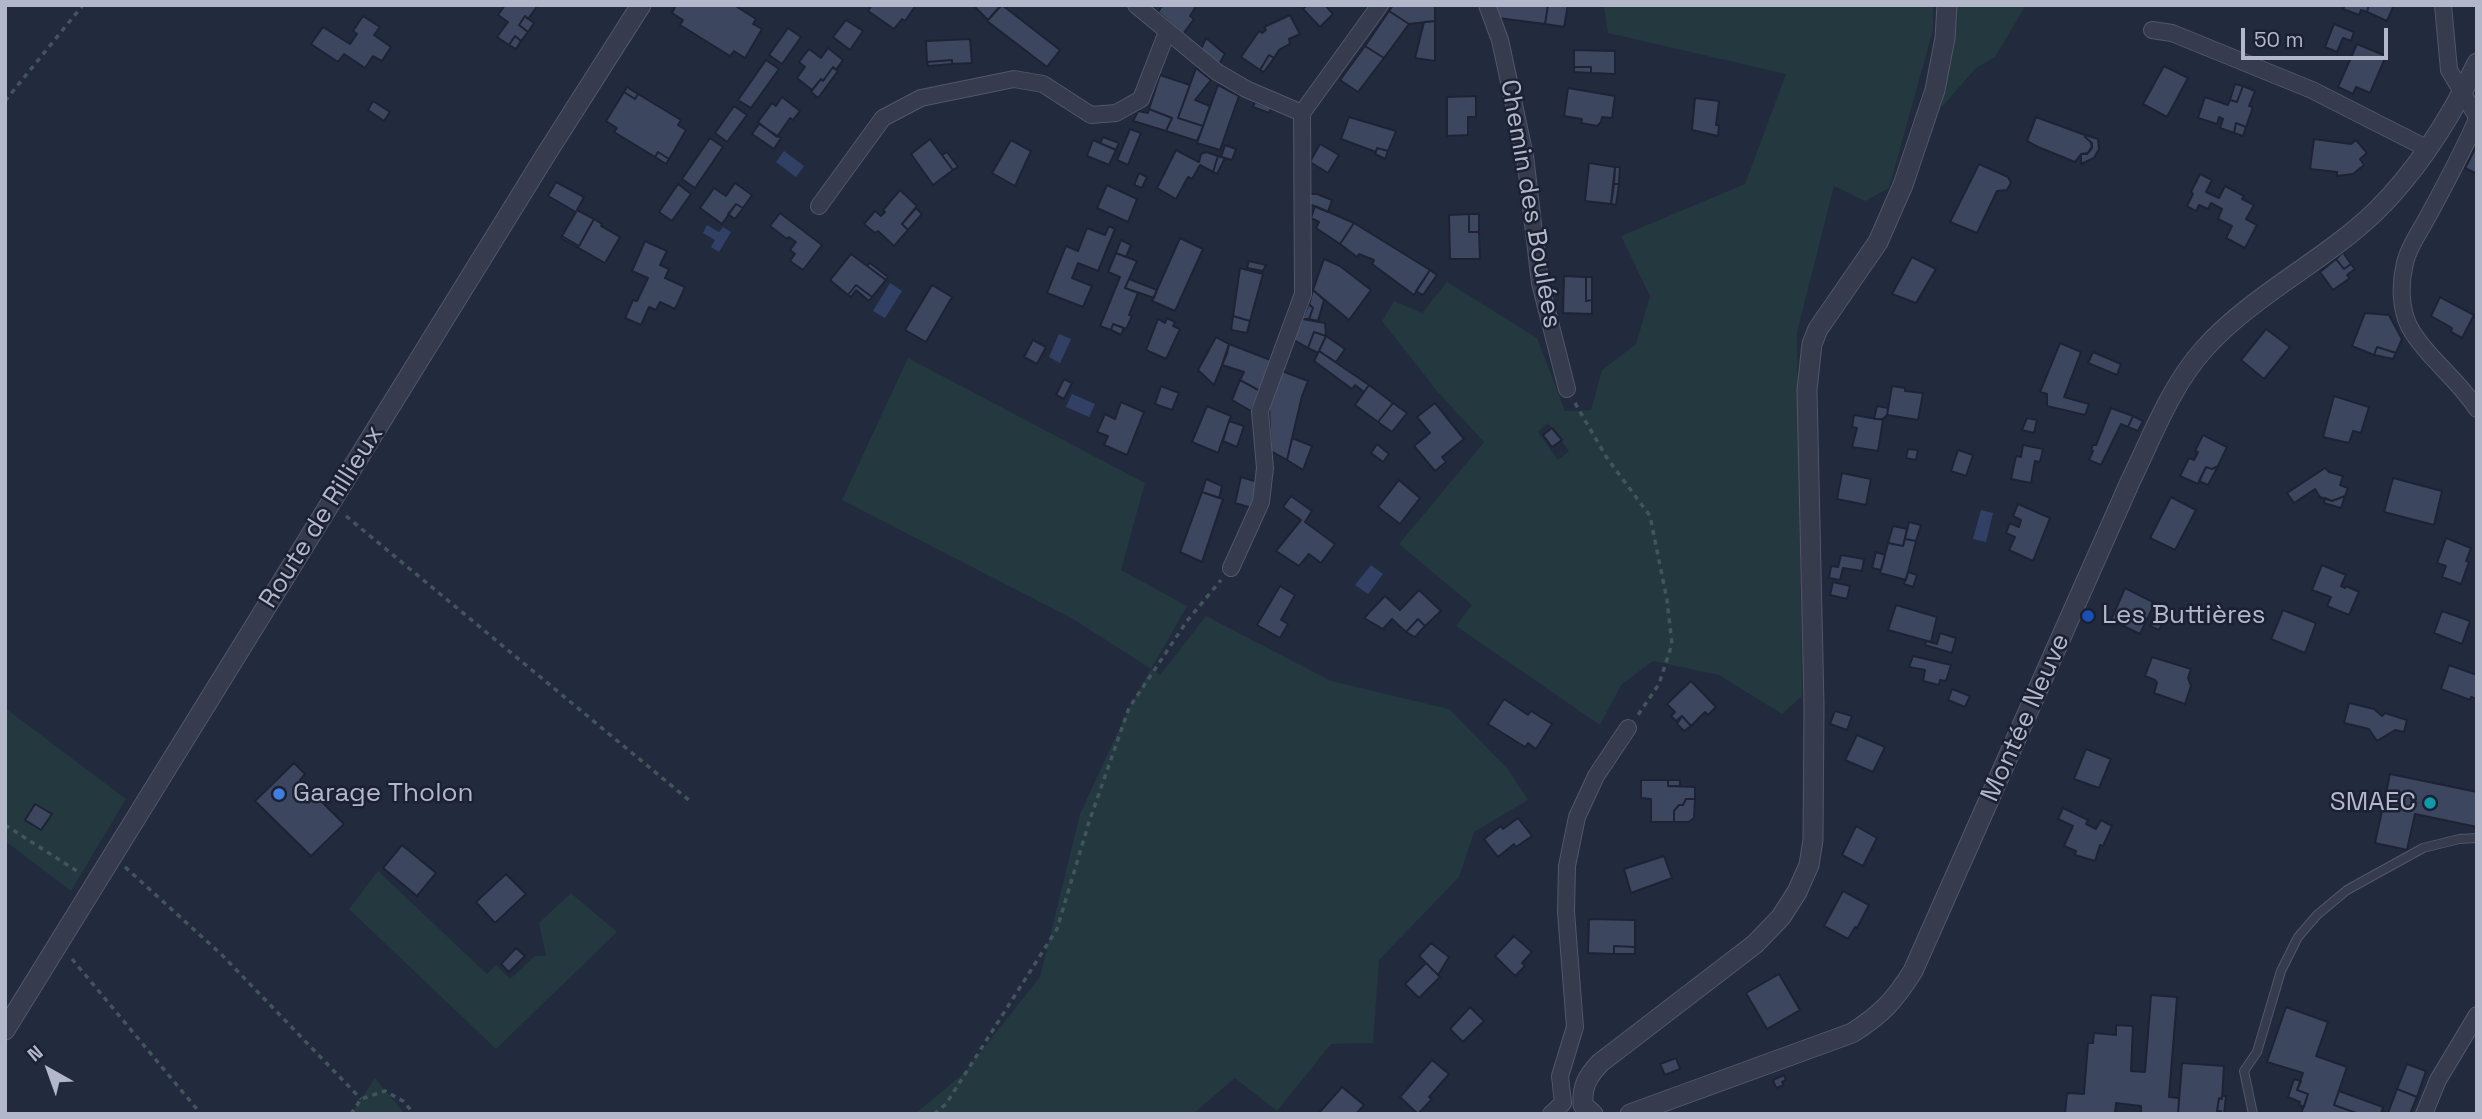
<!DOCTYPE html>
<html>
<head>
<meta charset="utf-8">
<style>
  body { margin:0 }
  #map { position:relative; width:2482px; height:1119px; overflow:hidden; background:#222a3e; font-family:"Space Grotesk",sans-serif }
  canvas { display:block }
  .frame { position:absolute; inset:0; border:7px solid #b2b7c9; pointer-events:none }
  .north { position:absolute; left:14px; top:1035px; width:70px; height:70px; -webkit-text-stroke:5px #1b2133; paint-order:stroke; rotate:320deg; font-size:19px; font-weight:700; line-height:28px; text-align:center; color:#b2b7c9 }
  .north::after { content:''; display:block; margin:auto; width:24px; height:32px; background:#b2b7c9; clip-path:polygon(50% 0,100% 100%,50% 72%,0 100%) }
  .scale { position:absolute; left:2241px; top:28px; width:147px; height:32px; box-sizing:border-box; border:4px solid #b2b7c9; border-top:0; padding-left:9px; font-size:21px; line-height:24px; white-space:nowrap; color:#b2b7c9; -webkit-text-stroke:5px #1b2133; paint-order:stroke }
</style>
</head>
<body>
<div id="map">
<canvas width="2482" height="1119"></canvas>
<div class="frame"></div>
<div class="north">N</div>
<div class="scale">50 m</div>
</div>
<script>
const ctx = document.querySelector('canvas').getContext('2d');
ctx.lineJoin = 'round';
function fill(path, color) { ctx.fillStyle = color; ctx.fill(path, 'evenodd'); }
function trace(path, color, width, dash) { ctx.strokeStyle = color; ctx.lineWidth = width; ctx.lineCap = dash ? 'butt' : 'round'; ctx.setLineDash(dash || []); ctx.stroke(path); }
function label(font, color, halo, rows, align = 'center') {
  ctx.font = font + ' "Space Grotesk",sans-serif'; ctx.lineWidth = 5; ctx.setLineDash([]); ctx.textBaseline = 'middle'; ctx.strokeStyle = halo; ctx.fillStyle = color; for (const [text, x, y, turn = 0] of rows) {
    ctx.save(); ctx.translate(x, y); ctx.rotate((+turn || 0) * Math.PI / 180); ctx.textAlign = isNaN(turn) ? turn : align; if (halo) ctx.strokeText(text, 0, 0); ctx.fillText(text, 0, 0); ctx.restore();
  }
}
const green = new Path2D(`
  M1604 5H1933V30L1889 188 1865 201 1834 186 1797 332 1802 696 1782 714 1719 675 1653 661 1621 685 1600 725 1456 626 1472 605 1399 544 1484 442 1437 391 1382 321 1394 301 1422 313 1447 282 1537 338 1565 411 1591 410 1602 370 1636 344 1650 296 1621 236 1745 184 1786 74 1608 33ZM1548 423 1569 451 1558 460 1538 432Z
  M1955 5H2026L1995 57 1976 68 1941 108 1954 45Z
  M908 358 1145 483 1121 570 1187 606 1151 669 1160 675 1206 616 1331 681 1449 709 1508 769 1528 800 1474 832 1459 877 1379 960 1373 1043 1331 1044 1277 1111 1235 1078 1193 1114H915L964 1073 1040 977 1080 814 1129 708 1151 669 1073 619 842 500Z
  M5 708 126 799 71 891 5 841Z
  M378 871 487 974 496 965 510 979 535 956H546L539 923 571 893 617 932 496 1049 349 909Z
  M375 1078 405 1114H351Z`);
const water = new Path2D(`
  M784 151 804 166 796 177 776 162Z
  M707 225 719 232 723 227 731 232 719 252 711 247 715 240 703 233Z
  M890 283 902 291 885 318 873 311Z
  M1059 334 1071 339 1060 363 1049 357Z
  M1072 394 1095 404 1089 417 1066 407Z
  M1981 510 1993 513 1986 542 1973 539Z
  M1371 565 1383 574 1368 594 1355 585Z`);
const building = new Path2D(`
  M505 5H538L528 19 525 16 519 25 528 32 521 41 515 36 509 45 497 37 508 22 498 15Z
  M676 5H734L756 19 753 24 762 29 745 58 734 51 730 56 680 25 683 20 672 13Z
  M872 5H916L905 21 902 19 894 29 868 11Z
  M973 5H1001L988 20Z
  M1002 5 1060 50 1047 67 987 21Z
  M1163 5H1197L1190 16 1194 19 1183 34 1158 12Z
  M1307 5H1325L1333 14 1320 27 1303 9Z
  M1393 5H1435V21L1409 24 1389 11Z
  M1494 5H1548L1545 24 1498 18Z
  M1548 5H1568L1564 27 1545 24Z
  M2345 5H2369L2367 12 2361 10 2359 15 2343 9Z
  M2369 5H2394L2387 21 2367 12Z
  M1389 11 1409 24 1384 58 1365 46Z
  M1290 15 1300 34 1289 39 1290 44 1279 50 1274 58 1269 55 1260 70 1241 57 1259 31 1262 33 1266 30 1264 27Z
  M363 16 380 27 374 35 391 47 382 61 373 56 365 68 344 54 338 62 311 44 323 27 350 44 357 34 353 31Z
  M525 16 534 23 528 32 519 25Z
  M846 20 863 31 850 50 833 37Z
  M1435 21V61L1415 58 1424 22Z
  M2334 24 2354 32 2351 41 2343 38 2337 52 2325 47Z
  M788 28 801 37 782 64 769 55Z
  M515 36 521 41 516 49 509 45Z
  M1206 38 1225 54 1219 64 1201 49Z
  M970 39 972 63 952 64V60L927 62 926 41Z
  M2357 44 2386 56 2370 93 2356 87 2353 94 2338 87Z
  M1365 46 1384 58 1358 92 1340 80Z
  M828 48 843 60 836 70 833 67 823 81 821 79 812 90 797 78 805 67 799 62 809 49 821 58Z
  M1574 50 1615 51V74L1591 73V67H1574Z
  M1269 55 1274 58 1264 72 1260 70Z
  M766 60 779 69 751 108 738 100Z
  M952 60V64L928 66 927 62Z
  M2164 66 2188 78 2167 117 2143 104Z
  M833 67 838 71 818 98 811 92 821 79 823 81Z
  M1574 67H1591V73L1574 72Z
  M1196 68 1211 80 1195 100 1210 106 1203 126 1178 118Z
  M1160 75 1190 85 1178 118 1203 126 1197 141 1166 131 1172 118 1149 109Z
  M2235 84 2243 86 2237 102 2230 100Z
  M1218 85 1239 96 1220 150 1197 143Z
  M2243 86 2255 91 2249 106 2253 107 2246 127 2236 123 2234 133 2220 128 2223 119 2219 117 2217 124 2198 118 2205 97 2228 105 2230 100 2237 102Z
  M627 87 638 94 635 99 624 92Z
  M1568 88 1615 96 1612 118 1602 117 1601 122 1597 126 1581 123 1582 119 1564 116Z
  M624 92 635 99 638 94 681 120 678 125 686 130 669 159 658 152 655 157 614 132 617 128 606 121Z
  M1476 96V117H1468V135L1447 136V97Z
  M782 97 800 111 793 120 790 118 777 137 758 122 772 103 776 106Z
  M1695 98 1719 101 1716 125H1719L1718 136 1692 130Z
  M373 101 390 112 384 121 368 110Z
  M1255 102 1271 108 1269 113 1253 107Z
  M734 106 747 115 727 142 715 133Z
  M1149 109 1172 118 1166 131 1133 121 1138 111 1148 113Z
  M1349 117 1396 131 1388 151 1377 148 1376 152 1341 139Z
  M2036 117 2085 135V137L2092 143V148L2087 154H2081L2075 162 2038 147 2027 141Z
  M2236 123 2246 127 2243 136 2234 133Z
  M759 124 781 138 774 149 752 134Z
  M1130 129 1141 133 1128 165 1117 160Z
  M2085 135 2098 139 2099 149 2094 158 2081 164V154L2088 153 2092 146 2090 141 2085 137Z
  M1103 137 1119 143 1116 150 1100 143Z
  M710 138 723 147 695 188 682 179Z
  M930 139 953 170 933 185 911 154Z
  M2314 139 2351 144 2356 140 2367 153 2360 159 2364 165 2353 174 2337 176V172L2310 169Z
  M1011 140 1031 151 1015 186 992 173Z
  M1093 140 1116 150 1109 165 1087 156Z
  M1320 144 1339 155 1328 173 1310 162Z
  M1225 145 1236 149 1232 160 1221 157Z
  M2477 145V174L2465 168Z
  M1377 148 1388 151 1385 159 1375 154Z
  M1176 150 1199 162 1201 154 1206 152 1218 156 1213 172 1200 165 1192 179 1188 177 1176 199 1157 188Z
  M658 152 669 159 666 164 655 157Z
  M947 152 958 167 953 170 942 155Z
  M1218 156 1225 158 1217 174 1213 172Z
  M1589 163 1615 167 1611 204 1585 201Z
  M1979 164 2008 177 2011 183 2007 190 1997 191 1977 233 1950 222Z
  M1615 167H1620L1619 184H1614Z
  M1139 173 1147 177 1142 188 1134 185Z
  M2200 174 2212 180 2206 192 2219 198 2225 186 2244 196 2242 199 2254 205 2246 219 2257 225 2245 248 2226 238 2232 226 2218 219 2222 209 2211 203 2208 209 2199 205 2196 211 2187 206 2193 194 2191 192Z
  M556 182 584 197 577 210 594 219 579 246 562 236 576 212 548 196Z
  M735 183 752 195 743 208 736 204 722 224 700 208 714 188 726 196Z
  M678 184 691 194 672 221 659 212Z
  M1614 184H1619L1616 205 1611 204Z
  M1107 185 1137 199 1128 222 1097 208Z
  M900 190 917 206 902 224 908 230 894 246 878 231 875 233 864 224 875 211 881 216 885 212 883 210Z
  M1308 194H1317L1332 200 1328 212 1309 204Z
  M736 204 743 208 735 219 728 214Z
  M1315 206 1354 223 1340 244 1316 228 1319 222 1311 218Z
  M916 208 922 214 908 230 902 224Z
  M780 213 822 245 803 270 790 261 795 254 790 250 796 242 789 237 787 239 770 226Z
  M1469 214V232H1479L1480 259H1450L1449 215Z
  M1469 214H1479V232H1469Z
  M594 219 602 224 601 226 620 237 605 263 561 238 562 236 579 246Z
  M1354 223 1430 270 1414 295 1372 264 1374 260 1359 254 1357 257 1340 244Z
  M1109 226 1115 229 1098 271 1078 263 1072 278 1092 286 1083 307 1047 293 1066 246 1078 251 1087 228 1105 235Z
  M1180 238 1203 249 1175 311 1152 301Z
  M1121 240 1131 245 1126 257 1116 253Z
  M645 241 667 251 660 265 669 269 665 278 685 287 675 309 660 302 656 310 649 307 641 325 625 318 633 300 637 301 648 278 632 271Z
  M2343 252 2351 264 2344 269 2336 259Z
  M1116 253 1137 261 1125 288 1138 293 1129 315 1132 316 1126 329 1113 324 1111 330 1100 326 1120 277 1108 272Z
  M851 254 886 280 872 297 856 285 848 295 830 280Z
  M1912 257 1936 269 1916 303 1892 294Z
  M1324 259 1340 266 1371 290 1349 320 1313 290Z
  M2336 259 2344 269 2351 264 2355 269 2347 275 2350 278 2333 290 2320 272Z
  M1249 261 1266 265 1263 271 1247 268Z
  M870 263 888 277 886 280 867 266Z
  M1240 268 1263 274 1250 321 1233 316Z
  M1430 270 1437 275 1423 295 1416 291Z
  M1564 276 1586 277V301L1592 300V314L1563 313Z
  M1586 277H1592V300L1586 301Z
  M1129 279 1157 290 1154 298 1125 288Z
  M856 285 872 297 869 301 856 290 851 297 848 295Z
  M932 285 952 297 926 342 905 330Z
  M1313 290 1324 300 1318 321 1309 319 1313 308 1309 304Z
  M2440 297 2474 315 2462 338 2451 332 2452 328 2431 316Z
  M1309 304 1313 308 1309 319H1302Z
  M2365 313 2389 315 2402 339 2396 353 2377 347 2374 355 2352 346Z
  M1233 316 1250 321 1247 333 1231 330Z
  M1167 318 1175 322 1173 326 1180 329 1166 359 1146 350 1158 319 1165 323Z
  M1302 319 1325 323 1326 336 1314 332 1308 348 1294 340Z
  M1113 324 1124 328 1121 335 1111 330Z
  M2266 329 2290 347 2264 379 2241 360Z
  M1314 332 1326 336 1318 353 1308 348Z
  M1326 336 1345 349 1336 362 1319 351Z
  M1216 337 1229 344 1227 353 1214 385 1198 370Z
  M1033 340 1046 347 1037 364 1024 357Z
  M2060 343 2081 352 2064 397 2089 404 2085 415 2047 406V394L2040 392Z
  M1229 344 1273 361 1260 391 1240 380 1244 372 1222 365Z
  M2377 347 2396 353 2393 359 2374 355Z
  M1319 351 1369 385 1364 392 1355 385 1352 389 1314 361Z
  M2093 352 2121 364 2117 375 2088 363Z
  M1282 371 1308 381 1302 396 1287 460 1271 451 1269 407Z
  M1064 379 1072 383 1064 399 1056 395Z
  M1240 380 1260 391 1251 411 1232 400Z
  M1369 385 1393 403 1378 422 1355 405Z
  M1161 386 1179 393 1172 410 1155 404Z
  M1892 386 1905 388V391L1923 393 1918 420 1887 415Z
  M2334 396 2369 407 2361 433 2353 431 2349 443 2323 437Z
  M1121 402 1144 412 1127 455 1104 445 1108 436 1097 432 1105 414 1115 419Z
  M1393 403 1407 413 1392 432 1378 422Z
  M1435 403 1464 439 1442 457 1446 462 1435 471 1414 446 1430 433 1417 417Z
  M1207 406 1231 416 1218 453 1192 442Z
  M1877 406 1888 408 1887 415 1883 419H1874Z
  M2111 408 2133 416 2128 427 2121 424 2101 465 2089 460 2093 451 2091 450 2093 445H2096Z
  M1854 415 1883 420 1878 451 1852 447 1857 428 1852 427Z
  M2133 416 2143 421 2138 431 2128 427Z
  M2027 418 2037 420 2034 433 2022 430Z
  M1229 421 1244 426 1237 447 1223 441Z
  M1552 428 1562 440 1552 447 1543 435Z
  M2203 435 2227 447 2218 466 2212 469 2206 467 2198 484 2180 476 2189 458 2194 460 2198 452 2195 451Z
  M1292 438 1312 446 1303 470 1287 460Z
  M1377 444 1389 454 1383 462 1371 453Z
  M2023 445 2043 449 2040 462 2035 461 2031 483 2011 479 2016 456 2021 457Z
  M1908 449 1918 450 1916 460 1906 458Z
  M1958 450 1973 455 1966 476 1951 471Z
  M2218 466 2208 485 2199 481 2206 467 2212 469Z
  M2325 468 2329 472 2343 476 2340 485 2348 488 2345 496 2332 501 2320 497 2315 489 2294 503 2287 493Z
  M1842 473 1871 479 1866 505 1837 499Z
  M1241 477 1258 482 1252 508 1235 503Z
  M2393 478 2442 491 2434 525 2384 512Z
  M1206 479 1222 486 1219 498 1202 492Z
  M1399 480 1420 498 1400 524 1378 507Z
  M1202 492 1223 499 1202 562 1180 552Z
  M1291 496 1312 511 1305 522 1335 544 1321 563 1309 554 1299 566 1276 551 1301 520 1283 507Z
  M2345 496 2341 508 2324 503 2325 498 2332 501Z
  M2171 497 2196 510 2175 550 2150 538Z
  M2018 504 2050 518 2033 561 2009 550 2015 537 2006 533 2010 523 2019 527 2021 520 2013 516Z
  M1909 522 1921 525 1916 541 1905 539Z
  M1893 526 1907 529 1903 546 1888 543Z
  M2446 538 2471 548 2466 561 2469 562 2461 584 2442 577 2446 566 2437 563Z
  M1905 539 1916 541 1906 580 1880 573 1888 543 1903 546Z
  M1876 552 1885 555 1881 570 1872 568Z
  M1841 555 1864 559 1862 571 1843 568 1840 580 1829 578 1831 566 1838 567Z
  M2322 565 2346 575 2341 586 2345 588 2346 586 2359 592 2349 615 2327 606 2331 597 2312 590Z
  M1908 572 1917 575 1913 587 1904 584Z
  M1833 582 1850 586 1847 599 1830 595Z
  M1280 586 1295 595 1281 620 1288 624 1280 638 1257 625Z
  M2125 588 2155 603 2140 634 2111 620Z
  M1419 590 1441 611 1425 626 1418 619 1406 632 1392 619 1383 629 1364 618 1385 596 1400 610Z
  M1896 605 1937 617 1931 642 1888 630Z
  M2283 610 2316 623 2305 653 2271 639Z
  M2442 611 2470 621 2462 644 2434 633Z
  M2155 614 2165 618 2159 630 2150 626Z
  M1418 619 1425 626 1415 637 1406 632Z
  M1940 633 1956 638 1952 653 1925 645 1926 641 1937 644Z
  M1913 656 1951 665 1946 681 1940 680 1939 685 1923 681 1925 670 1909 667Z
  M2152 657 2191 669 2188 678 2191 686 2185 704 2154 693 2157 683 2155 680 2145 676Z
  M2449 665 2477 675V699L2471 697 2470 700 2441 689Z
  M1691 681 1716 707 1708 715 1705 712 1691 726 1682 716 1676 721 1671 716 1675 712 1667 704Z
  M1952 689 1970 696 1965 707 1948 700Z
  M1504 699 1528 715 1531 711 1552 724 1536 749 1528 743 1525 747 1488 724Z
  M2349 703 2374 709 2382 716 2385 713 2407 720 2404 732 2395 730 2377 741 2369 729 2344 723Z
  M1835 711 1852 716 1847 730 1830 724Z
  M1682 716 1691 726 1684 731 1677 724Z
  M1857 735 1885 747 1873 772 1845 760Z
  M2086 749 2111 759 2099 788 2074 779Z
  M294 763 305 774 300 780 344 824 311 856 255 801Z
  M2390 774 2477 792V827L2415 814 2407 850 2375 843Z
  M1641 780H1668V786L1695 787V799H1686L1683 805H1679L1674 811V822H1651V799L1641 798Z
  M1668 780H1680V786H1668Z
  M1686 799H1695L1694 818 1689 822H1674V811L1679 805H1683Z
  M35 804 52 814 41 830 25 820Z
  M2063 808 2088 820 2086 824 2096 829 2101 820 2112 826 2103 846 2100 845 2095 861 2075 855 2076 851 2064 846 2073 826 2058 819Z
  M1518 818 1532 836 1516 847 1514 844 1498 857 1484 839 1501 826 1503 829Z
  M1856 826 1877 838 1863 866 1842 855Z
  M402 845 436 873 417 896 383 868Z
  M1664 856 1672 878 1631 893 1624 869Z
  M506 874 526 894 495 923 476 902Z
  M1843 891 1869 905 1857 928 1855 927 1848 939 1824 926Z
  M1589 919 1635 920V947L1614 946V954L1588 953Z
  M1514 936 1532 952 1522 963 1525 966 1515 976 1495 956Z
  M1431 943 1449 957 1438 975 1419 956Z
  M1614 946 1635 947V954H1614Z
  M516 948 525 956 509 972 501 964Z
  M1426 963 1440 977 1419 998 1405 984Z
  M1779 974 1800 1010 1767 1029 1746 993Z
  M2151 995 2177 997 2169 1097 2179 1098 2178 1114H2141V1106L2116 1103 2115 1114H2065L2067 1093 2084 1094 2088 1043H2093L2094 1033 2116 1035V1025L2133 1026 2131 1071 2145 1072Z
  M1470 1007 1484 1021 1463 1042 1450 1029Z
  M2286 1007 2328 1022 2316 1056 2347 1067 2334 1105 2359 1114H2301L2308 1094 2297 1090 2303 1073 2267 1062Z
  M1676 1058 1680 1069 1665 1075 1660 1064Z
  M1432 1060 1449 1074 1429 1097 1432 1099 1418 1114 1400 1097Z
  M2182 1063 2224 1066 2222 1099 2219 1098 2217 1111H2221V1114H2178Z
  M2407 1064 2426 1071 2417 1097 2397 1089Z
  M1784 1075 1786 1080 1782 1082 1784 1085 1776 1088 1773 1080Z
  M2294 1079 2301 1081 2297 1090 2308 1094 2304 1107 2299 1105 2300 1102 2288 1097Z
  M1342 1087 1364 1105 1356 1114H1318Z
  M2397 1089 2417 1097 2410 1114H2381L2382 1111 2388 1113Z
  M2339 1091 2383 1107 2381 1114H2359L2334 1105Z
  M2222 1096H2226L2224 1114 2217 1111 2219 1098 2222 1099Z`);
const path = new Path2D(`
  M5 101 83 5
  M1575 403 1607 458 1650 516 1667 600 1672 644 1659 684 1638 715
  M346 516 690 801
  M5 825 80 873
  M125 867 222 955 361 1099
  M72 959 201 1114
  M351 1114 361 1099 385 1091 403 1101 414 1114
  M934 1114 946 1104 1057 929 1089 822 1129 708 1187 621 1221 580`);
const service = new Path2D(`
  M2253 1114 2244 1071 2257 1052 2281 971 2298 937 2317 915 2347 890 2423 848 2459 839 2477 838`);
const minor = new Path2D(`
  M1136 5 1217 72 1246 89 1302 113
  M1487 5 1500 40 1525 156 1540 283 1567 389
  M2443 5 2449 70 2477 117
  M2152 30 2172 33 2312 90 2428 149
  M2477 119C2462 154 2444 187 2426 220 2419 233 2408 248 2405 263 2400 283 2400 307 2409 326 2425 356 2458 379 2477 409
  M819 206 883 118 921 98 1014 79 1043 84 1091 115 1116 113 1141 99 1167 32
  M1231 568 1261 502 1265 468 1260 411 1303 294 1302 113 1380 5
  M1551 1114 1563 1103 1560 1076 1575 1027 1566 912 1567 866 1577 817 1596 776 1628 728
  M2424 1114 2438 1080 2477 1015`);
const tertiary = new Path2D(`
  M5 1030 545 156 641 5
  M1593 1114 1583 1105C1582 1086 1587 1077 1600 1063L1755 944 1781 917 1797 892 1809 865 1813 840 1814 705 1807 390 1812 344 1818 329 1878 242 1903 185 1935 90 1945 38 1947 5
  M1630 1114 1852 1033C1882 1014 1894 1001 1913 971L2130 482C2152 437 2171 385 2205 348 2254 294 2323 262 2375 212 2419 169 2451 117 2477 63`);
const markers = [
  [2088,616,7,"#1a4fb4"],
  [279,794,7,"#3f7fe0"],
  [2430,803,7,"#0f9aa8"]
];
const streetNames = [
  ["Chemin des Boulées",1530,204,80],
  ["Route de Rillieux",322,517,-58],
  ["Montée Neuve",2026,718,-66]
];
const poiNames = [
  ["Les Buttières",2102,616],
  ["Garage Tholon",293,794],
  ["SMAEC",2416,803,"right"]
];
fill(green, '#24383f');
fill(water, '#324065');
fill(building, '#3d465f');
trace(building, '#1d2335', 2);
trace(service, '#515769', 10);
trace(minor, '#515769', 18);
trace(tertiary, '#515769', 21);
trace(path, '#42555c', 3.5, [5, 5]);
trace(service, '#363c4e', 8);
trace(minor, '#363c4e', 16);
trace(tertiary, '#363c4e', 19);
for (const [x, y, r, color] of markers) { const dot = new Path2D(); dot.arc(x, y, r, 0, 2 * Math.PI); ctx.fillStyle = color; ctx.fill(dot); trace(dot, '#1b2133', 2.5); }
label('26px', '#b2b7c9', '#1b2133', streetNames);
label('26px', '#b2b7c9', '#1b2133', poiNames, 'left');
</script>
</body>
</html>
